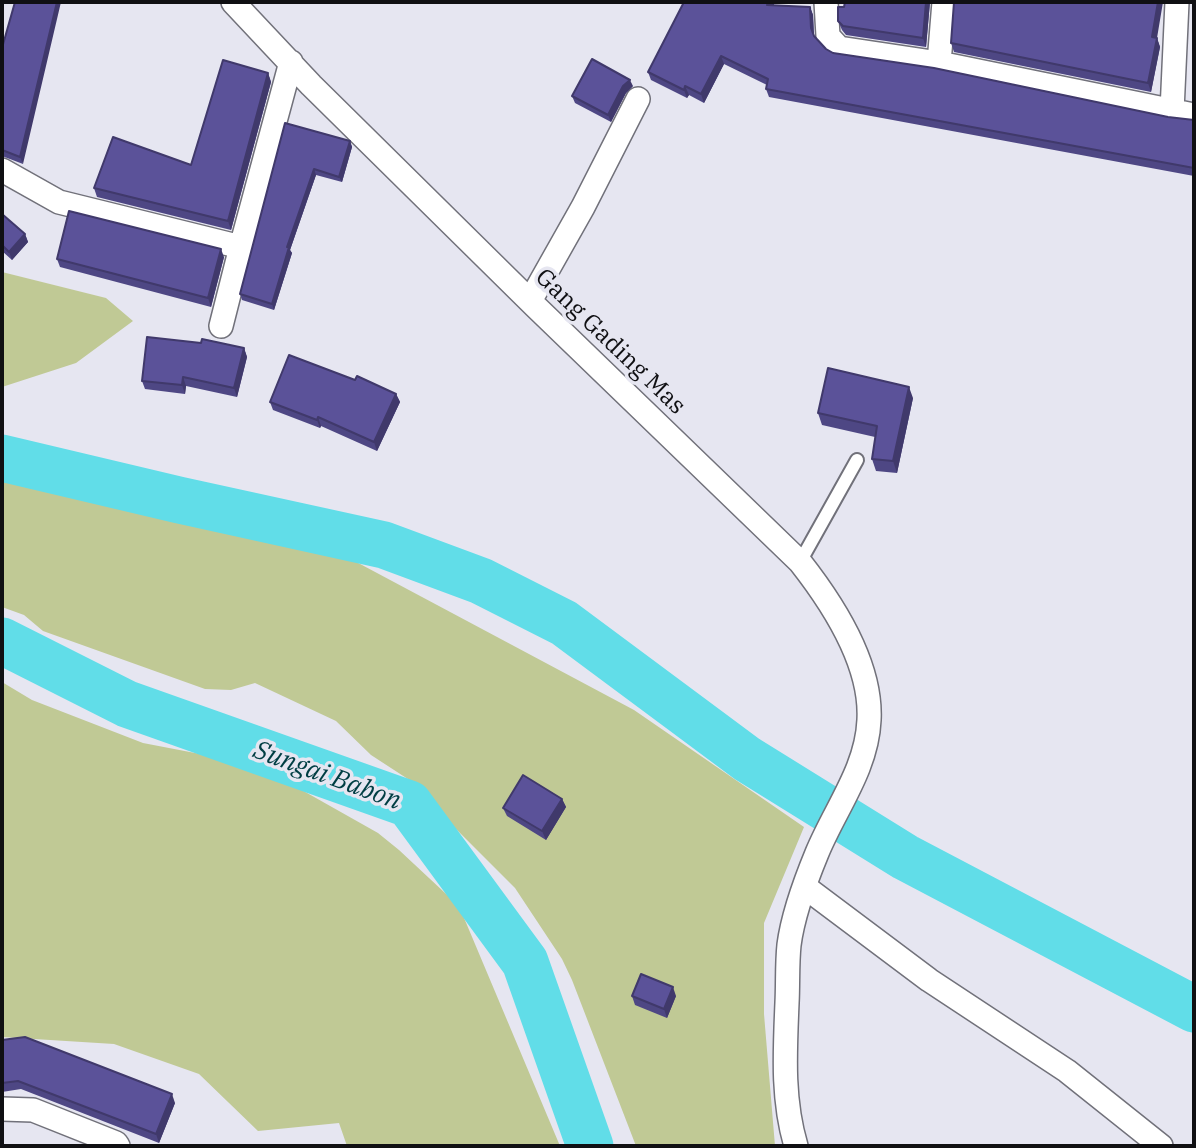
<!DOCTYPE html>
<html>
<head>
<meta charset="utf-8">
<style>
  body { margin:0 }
  #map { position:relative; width:1196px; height:1148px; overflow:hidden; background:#e6e6f1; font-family:"IBM Plex Serif",serif }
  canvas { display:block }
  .frame { position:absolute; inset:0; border:4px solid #101013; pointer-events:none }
</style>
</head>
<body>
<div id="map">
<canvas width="1196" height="1148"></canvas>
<div class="frame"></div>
</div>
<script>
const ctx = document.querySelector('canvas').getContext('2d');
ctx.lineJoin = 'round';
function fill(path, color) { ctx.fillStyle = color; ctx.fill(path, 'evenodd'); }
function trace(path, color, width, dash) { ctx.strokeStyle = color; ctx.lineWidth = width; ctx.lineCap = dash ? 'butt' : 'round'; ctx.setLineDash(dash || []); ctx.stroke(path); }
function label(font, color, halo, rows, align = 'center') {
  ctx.font = font + ' "IBM Plex Serif",serif'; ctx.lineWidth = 7; ctx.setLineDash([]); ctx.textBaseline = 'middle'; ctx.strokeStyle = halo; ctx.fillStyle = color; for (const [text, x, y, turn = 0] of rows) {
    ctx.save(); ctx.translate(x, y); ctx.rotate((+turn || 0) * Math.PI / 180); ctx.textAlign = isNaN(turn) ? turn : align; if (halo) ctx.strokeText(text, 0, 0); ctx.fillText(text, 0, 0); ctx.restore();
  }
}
const green = new Path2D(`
  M2 272 106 298 133 321 76 363 2 387Z
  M2 476 82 500 347 557 634 710 804 827 764 923V1014L775 1146H636L572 980 562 959 515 888 429 802 414 783 371 755 336 721 255 683 231 690 205 689 43 631 24 615 2 607Z
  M2 682 32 700 143 743 195 753 245 758 378 833 399 850 459 906 560 1146H347L339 1123 258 1131 199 1074 114 1044 2 1037Z`);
const river = new Path2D(`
  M2 458 179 500 384 545 481 581 564 623 747 759 905 857 1194 1009
  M2 641 127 704 409 804 525 962 590 1146`);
const service = new Path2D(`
  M800 562 857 460`);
const minor = new Path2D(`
  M233 2 311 85 535 306 800 562C833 604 872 664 869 720 867 769 835 809 817 853 805 882 793 914 789 945 787 964 788 984 787 1003 785 1052 782 1099 796 1146
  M826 2 828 36 839 48 939 63 1194 115
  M939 63 944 2
  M1172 111 1177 2
  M2 170 59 202 241 247 291 62
  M530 301 583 207 638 99
  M221 326 241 247
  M805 887 929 980 1067 1071 1161 1146
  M2 1109 33 1110 116 1143 118 1146`);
const wall = new Path2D(`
  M684 2H775L773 6 810 7 813 15 814 36 826 49 833 53 1168 117 1194 120V176L769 97 766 89 767 85 724 64 704 103 689 95 687 98 651 80 648 72Z
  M845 2H930L926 47 846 35 842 30 838 21 844 7Z
  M1157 38 1160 47 1151 92 954 52 951 43Z
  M2 48 23 164 2 156Z
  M268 73 271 82 231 230 97 197 94 188 191 165Z
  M633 86 626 93 611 122 575 103 572 96Z
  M285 123 350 141 352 147 342 182 316 175 290 250 292 253 274 310 242 300 240 294Z
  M2 214 25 234 28 242 12 260 2 251Z
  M224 257 211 307 60 267 57 259Z
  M244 348 247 357 237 397 186 386 185 394 145 389 142 381Z
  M355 380 396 394 400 402 377 451 321 426 320 428 273 410 270 402Z
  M913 398 897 473 876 471 872 459 875 437 822 425 818 413Z
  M562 799 566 807 546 840 507 816 503 808Z
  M632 996H676L667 1018 635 1005Z
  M2 1040 175 1103 159 1143 21 1089 2 1092Z`);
const shadedWall = new Path2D(`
  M57 2H61L23 164 20 157Z
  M768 2H775L770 14 767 5Z
  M926 2H930L926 47 923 38Z
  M1158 2H1163L1157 38 1160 47 1151 92 1148 83 1152 37Z
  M810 7 813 15 814 37 811 28Z
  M721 56 724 64 704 103 701 94Z
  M268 73 271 82 231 230 228 221Z
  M630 80 633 86 626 93 611 122 608 115 623 86Z
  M685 86 689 95 687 98 684 90Z
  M350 141 352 147 342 182 339 177Z
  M314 169 316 175 290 250 292 253 274 310 272 304 287 247Z
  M25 234 28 242 12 260 9 252Z
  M221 249 224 257 211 307 208 298Z
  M244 348 247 357 237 397 234 388Z
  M183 377 186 386 185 394 182 385Z
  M909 387 913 398 897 473 893 461Z
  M396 394 400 402 377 451 374 442Z
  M318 417 321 426 320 428 317 420Z
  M562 799 566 807 546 840 542 831Z
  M673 987 676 996 667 1018 664 1009Z
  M172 1094 175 1103 159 1143 156 1134Z`);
const building = new Path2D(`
  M15 2H57L20 157 2 150V48Z
  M684 2H768L767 5 810 7 811 28 814 36 826 49 833 53 934 68 1168 117 1194 120V168L766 89 768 79 721 56 701 94 685 86 684 90 648 72Z
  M845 2H926L923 38 843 26 838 21V7H844Z
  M954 2H1158L1152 37 1157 38 1148 83 951 43Z
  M592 59 630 80 623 86 608 115 572 96Z
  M223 60 268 73 228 221 94 188 113 137 191 165Z
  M285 123 350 141 339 177 314 169 287 247H289L272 304 240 294Z
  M69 211 221 249 208 298 57 259Z
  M2 214 25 234 9 252 2 245Z
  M147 337 201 343 202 339 244 348 234 388 183 377 182 385 142 381Z
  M289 355 355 380 357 376 396 394 374 442 318 417 317 420 270 402Z
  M828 368 909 387 893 461 872 459 877 426 818 413Z
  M523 775 562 799 542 831 503 808Z
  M641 974 673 987 664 1009 632 996Z
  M25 1037 172 1094 156 1134 18 1081 2 1083V1040Z`);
const streetNames = [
  ["Gang Gading Mas",610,342,44]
];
const waterNames = [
  ["Sungai Babon",327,776,20]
];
fill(green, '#c0c995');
trace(river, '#61dde8', 47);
trace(service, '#71717a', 16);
trace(minor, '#71717a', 26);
trace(service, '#fff', 12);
trace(minor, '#fff', 23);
fill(wall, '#4e4784');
fill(shadedWall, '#40396b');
fill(building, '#5b5299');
trace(building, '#40396b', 2);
label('24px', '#101013', '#e6e6f1', streetNames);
label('italic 26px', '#003e43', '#e6e6f1', waterNames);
</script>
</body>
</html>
